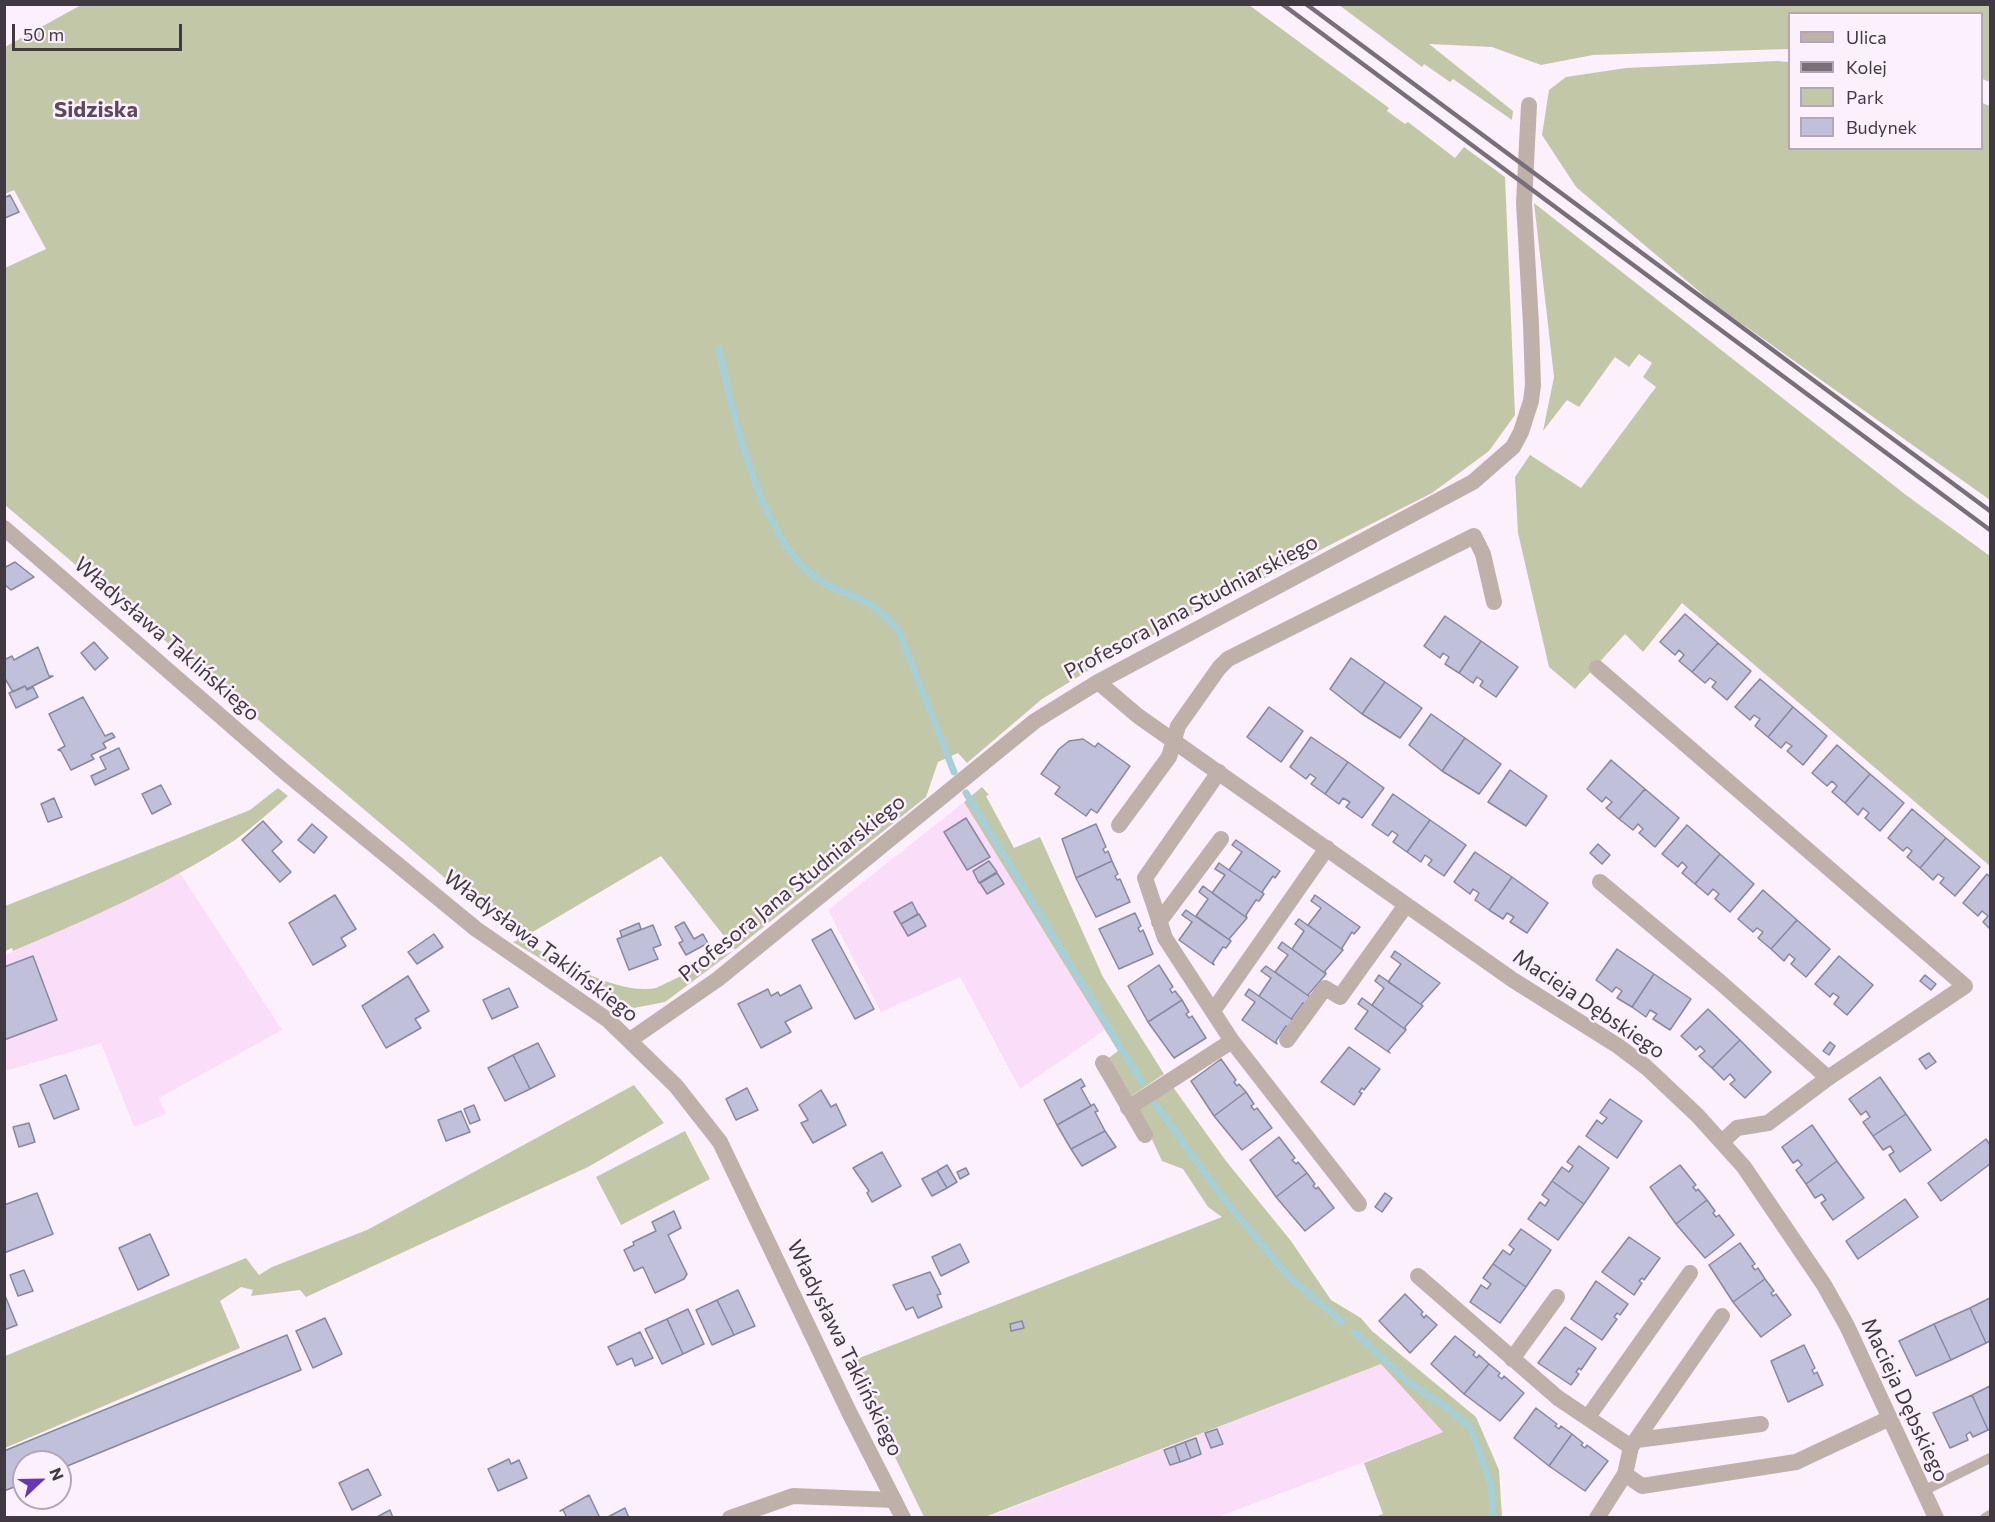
<!DOCTYPE html>
<html>
<head>
<meta charset="utf-8">
<style>
  body { margin:0 }
  #map { position:relative; width:1995px; height:1522px; overflow:hidden; background:#fdf0fd; font-family:Commissioner,sans-serif }
  canvas { display:block }
  .frame { position:absolute; inset:0; border:6px solid #413941; pointer-events:none }
  .legend { position:absolute; left:1788px; top:12px; width:195px; height:138px; box-sizing:border-box; background:#fdf0fd; border:2px solid #b2a7b2; margin:0; padding:8px 10px; list-style:none; font-size:18px; color:#413941 }
  .legend li { display:flex; align-items:center; gap:12px; height:30px }
  .legend b { width:30px; border:2px solid #b2a7b2 }
  .north { position:absolute; left:12px; top:1450px; width:60px; height:60px; box-sizing:border-box; background:#fdf0fd; border:2px solid #b2a7b2; border-radius:50%; rotate:68deg; font-size:16px; font-weight:700; line-height:24px; text-align:center; color:#413941 }
  .north::after { content:''; display:block; margin:auto; width:21px; height:27px; background:#6637ae; clip-path:polygon(50% 0,100% 100%,50% 72%,0 100%) }
  .scale { position:absolute; left:12px; top:24px; width:170px; height:27px; box-sizing:border-box; border:3px solid #413941; border-top:0; padding-left:8px; font-size:18px; line-height:21px; white-space:nowrap; color:#413941; -webkit-text-stroke:4px #fdf0fd; paint-order:stroke }
</style>
</head>
<body>
<div id="map">
<canvas width="1995" height="1522"></canvas>
<div class="frame"></div>
<ul class="legend">
<li><b style="height:8px;background:#bfb0a9"></b>Ulica</li>
<li><b style="height:8px;background:#786f78"></b>Kolej</li>
<li><b style="height:16px;background:#c2c7a8"></b>Park</li>
<li><b style="height:16px;background:#c1c0da"></b>Budynek</li>
</ul>
<div class="north">N</div>
<div class="scale">50 m</div>
</div>
<script>
const ctx = document.querySelector('canvas').getContext('2d');
ctx.lineJoin = 'round';
function fill(path, color) { ctx.fillStyle = color; ctx.fill(path, 'evenodd'); }
function trace(path, color, width, dash) { ctx.strokeStyle = color; ctx.lineWidth = width; ctx.lineCap = dash ? 'butt' : 'round'; ctx.setLineDash(dash || []); ctx.stroke(path); }
function label(font, color, halo, rows, align = 'center') {
  ctx.font = font + ' Commissioner,sans-serif'; ctx.lineWidth = 5; ctx.setLineDash([]); ctx.textBaseline = 'middle'; ctx.strokeStyle = halo; ctx.fillStyle = color; for (const [text, x, y, turn = 0] of rows) {
    ctx.save(); ctx.translate(x, y); ctx.rotate((+turn || 0) * Math.PI / 180); ctx.textAlign = isNaN(turn) ? turn : align; if (halo) ctx.strokeText(text, 0, 0); ctx.fillText(text, 0, 0); ctx.restore();
  }
}
const built = new Path2D(`
  M964 802 1105 1030 1020 1089 960 977 881 1012 828 910Z
  M180 873 282 1030 159 1098 166 1114 134 1127 101 1043 5 1071V955L60 931Z
  M1381 1364 1443 1432 1218 1517 985 1518Z`);
const green = new Path2D(`
  M81 5H1249L1389 108 1387 111 1405 124 1408 122 1455 158 1464 147 1505 177 1515 415 1489 451 1432 493 1112 656 1042 699 967 763 958 753 938 762 926 797 736 949 665 1002 634 1008 599 994 513 942 518 940 5 505V268L46 249 14 190 5 194V47ZM661 856 735 950 656 988C618 996 555 958 519 940Z
  M1339 5H1990V82L1982 79V14H1790L1789 49 1593 55 1541 65 1492 47 1429 44 1513 111 1512 120 1453 79 1450 82 1424 64 1422 67Z
  M1777 61 1789 62 1790 148H1982V103L1990 106V500L1714 304 1576 187 1542 135 1549 90 1566 77 1626 68Z
  M1534 203 1906 495 1990 556V866L1682 603 1643 652 1625 634 1575 689 1549 667 1518 533 1515 477 1530 455 1581 488 1656 387 1643 377 1652 363 1639 354 1629 367 1615 357 1579 407 1567 400 1543 431 1554 377Z
  M982 787 989 795 986 796 1014 848 1040 837 1103 977 1164 1074 1130 1097 1106 1060 1118 1051 964 802Z
  M278 788 288 796C271 811 253 827 235 840 166 885 89 919 13 951L12 948 5 951V906L250 810Z
  M634 1085 664 1123 588 1167 306 1297 300 1290 251 1296 253 1290 241 1287 220 1301 240 1348 5 1448V1356L246 1258 259 1275 272 1267 367 1230Z
  M1173 1087 1226 1161 1291 1241 1331 1300 1361 1318 1372 1331 1476 1417 1499 1470 1502 1517H1374L1383 1514 1364 1463 1443 1432 1381 1364 985 1517H924L849 1362 1222 1217 1208 1207 1183 1169 1162 1161 1138 1109Z
  M685 1131 710 1179 621 1225 596 1177Z`);
const stream = new Path2D(`
  M719 349C731 410 760 534 811 574 830 590 847 592 867 603 879 609 889 620 898 630L954 772
  M966 793 1142 1083
  M1155 1104 1223 1198 1288 1276 1342 1322
  M1355 1333 1409 1383 1443 1405 1470 1427 1491 1485 1493 1518`);
const building = new Path2D(`
  M10 195 19 212 5 218 4 198Z
  M15 562 34 577 11 590 4 584V568Z
  M1685 614 1718 643 1692 672 1679 661 1684 655 1679 650 1675 655 1660 642Z
  M1445 616 1481 641 1459 673 1445 664 1449 657 1443 653 1440 658 1424 646Z
  M1481 641 1518 667 1496 697 1480 686 1483 681 1477 677 1473 683 1459 673Z
  M94 642 108 658 95 670 81 653Z
  M1718 643 1751 671 1727 700 1712 687 1716 682 1710 678 1705 683 1692 672Z
  M38 647 49 676H53L27 689 25 686 13 692 4 677V660L12 656 14 660Z
  M1351 658 1385 682 1362 714 1330 689Z
  M1760 679 1793 707 1768 737 1755 726 1760 719 1754 715 1750 720 1735 707Z
  M1385 682 1422 708 1400 738 1362 714Z
  M25 686 27 690 33 687 38 697 16 708 9 693Z
  M83 697 105 736 112 733 115 737 103 743 106 748 91 755 94 759 71 770 61 751 58 750 65 746 49 714Z
  M1269 707 1303 731 1281 762 1247 737Z
  M1793 707 1827 736 1803 765 1787 751 1792 746 1786 742 1781 748 1768 737Z
  M1431 714 1465 738 1442 771 1409 745Z
  M1311 737 1348 762 1325 794 1311 784 1316 778 1310 774 1306 779 1290 767Z
  M1465 738 1501 764 1479 794 1442 771Z
  M1083 739 1095 747 1098 743 1130 766 1097 813 1091 809 1086 816 1055 794 1060 787 1041 774 1059 749 1069 741Z
  M1837 745 1870 774 1845 803 1832 792 1837 786 1832 781 1827 786 1812 773Z
  M119 748 129 769 95 785 91 776 106 769 100 757Z
  M1611 760 1645 789 1619 819 1606 808 1612 802 1606 797 1602 802 1587 789Z
  M1348 762 1384 788 1362 818 1346 807 1350 802 1343 798 1339 804 1325 794Z
  M1510 770 1547 796 1526 826 1488 802Z
  M1870 774 1904 803 1880 831 1865 818 1869 813 1863 808 1858 815 1845 803Z
  M161 785 171 804 152 814 142 794Z
  M1645 789 1679 818 1655 847 1639 833 1643 829 1638 824 1633 830 1619 819Z
  M1393 794 1430 820 1407 852 1393 842 1398 835 1392 831 1388 836 1372 825Z
  M54 798 62 817 48 822 41 804Z
  M1912 809 1946 838 1920 868 1907 857 1912 851 1907 847 1903 851 1888 838Z
  M966 818 990 857 967 870 944 832Z
  M1430 820 1466 845 1444 876 1428 865 1432 860 1425 855 1421 862 1407 852Z
  M263 821 282 842 272 851 291 872 280 882 242 840Z
  M312 824 327 837 314 853 298 840Z
  M1096 824 1106 847 1103 849 1105 853 1108 851 1112 861 1076 878 1062 839Z
  M1687 825 1720 854 1695 884 1682 873 1687 867 1682 862 1678 867 1662 854Z
  M1946 838 1980 867 1955 896 1940 883 1944 878 1938 874 1933 880 1920 868Z
  M1236 840 1280 871 1275 878 1273 876 1262 892 1264 894 1229 870 1242 852 1232 845Z
  M1598 844 1610 855 1602 864 1590 853Z
  M1475 852 1512 877 1489 910 1475 900 1479 893 1473 889 1470 894 1454 882Z
  M1720 854 1754 884 1730 912 1715 899 1719 894 1713 889 1708 895 1695 884Z
  M989 861 997 872 979 883 973 871Z
  M1112 861 1118 874 1115 876 1117 880 1120 879 1130 902 1096 917 1076 878Z
  M1219 863 1264 894 1259 901 1256 900 1246 915 1247 918 1212 893 1225 875 1215 869Z
  M997 873 1004 884 987 894 980 883Z
  M1987 874 1990 877V929L1983 922 1988 916 1982 911 1978 916 1963 903Z
  M1512 877 1548 903 1527 933 1510 922 1514 917 1507 913 1503 919 1489 910Z
  M1203 886 1247 918 1229 939 1231 941 1196 916 1208 899 1199 892Z
  M1763 890 1797 920 1771 949 1758 938 1763 932 1757 928 1753 932 1738 919Z
  M335 895 356 929 341 938 346 946 313 965 289 923Z
  M1315 895 1360 927 1354 934 1352 932 1342 948 1343 950 1308 925 1321 908 1311 901Z
  M912 902 918 914 901 924 894 912Z
  M1186 910 1231 941 1226 948 1223 947 1213 962 1214 965 1179 940 1192 922 1182 915Z
  M1135 913 1141 926 1138 928 1140 932 1143 930 1153 954 1119 969 1099 929Z
  M919 914 926 926 908 936 901 924Z
  M1299 919 1343 950 1325 971 1326 974 1292 949 1304 931 1295 924Z
  M1797 920 1830 949 1806 977 1791 964 1795 959 1789 954 1784 961 1771 949Z
  M684 922 694 939 703 934 708 943 686 955 679 943 683 941 675 927Z
  M639 923 641 929 622 937 620 931Z
  M653 925 661 945 653 948 658 959 629 970 617 939Z
  M831 929 874 1009 855 1019 812 940Z
  M434 934 443 947 417 964 408 952Z
  M1282 942 1326 974 1308 995 1310 997 1275 972 1288 955 1278 948Z
  M1617 949 1654 974 1632 1007 1617 998 1622 991 1616 987 1612 992 1596 980Z
  M1395 951 1440 983 1421 1004 1423 1006 1388 982 1401 964 1391 957Z
  M33 956 57 1020 4 1040V967Z
  M1839 956 1873 985 1847 1015 1834 1004 1839 997 1833 993 1830 997 1815 984Z
  M1159 965 1173 987 1170 989 1172 993 1175 991 1182 1000 1148 1022 1128 986Z
  M1266 966 1310 997 1305 1004 1303 1003 1292 1018 1294 1021 1259 996 1271 978 1261 971Z
  M1654 974 1691 999 1670 1030 1653 1019 1657 1014 1650 1010 1646 1017 1632 1007Z
  M1379 975 1423 1006 1405 1027 1406 1030 1372 1005 1384 988 1375 981Z
  M1925 975 1936 984 1931 990 1920 981Z
  M408 976 429 1011 415 1019 421 1028 386 1048 362 1006Z
  M800 985 812 1008 785 1022 791 1032 761 1048 738 1004 768 989 771 996 778 992 780 996Z
  M509 988 518 1007 492 1019 483 1000Z
  M1249 989 1294 1021 1288 1028 1286 1026 1276 1041 1277 1044 1242 1020 1255 1002 1245 995Z
  M1362 998 1406 1030 1388 1051 1390 1053 1355 1029 1368 1011 1358 1004Z
  M1182 1000 1189 1012 1186 1014 1189 1018 1192 1016 1206 1038 1174 1058 1148 1022Z
  M1708 1009 1740 1040 1712 1068 1699 1056 1705 1051 1700 1046 1696 1050 1681 1036Z
  M1740 1040 1771 1072 1745 1098 1730 1084 1735 1080 1730 1074 1724 1080 1712 1068Z
  M1830 1042 1835 1046 1829 1055 1823 1051Z
  M538 1043 555 1076 530 1089 513 1055Z
  M1349 1047 1380 1069 1364 1090 1362 1088 1359 1092 1362 1093 1354 1105 1321 1082Z
  M1929 1053 1936 1062 1926 1069 1919 1059Z
  M513 1055 530 1089 505 1101 488 1068Z
  M1221 1059 1236 1080 1234 1082 1237 1086 1239 1084 1246 1092 1214 1116 1191 1081Z
  M66 1075 79 1109 54 1119 40 1085Z
  M1880 1077 1906 1114 1873 1136 1863 1122 1870 1117 1866 1111 1861 1115 1849 1099Z
  M1081 1079 1085 1086 1081 1088 1091 1106 1057 1125 1044 1100Z
  M747 1088 758 1110 736 1120 726 1099Z
  M821 1090 831 1107 836 1104 846 1125 813 1143 801 1123 808 1120 799 1105Z
  M1246 1092 1254 1104 1251 1106 1254 1110 1257 1108 1272 1128 1242 1150 1214 1116Z
  M1610 1099 1642 1121 1617 1158 1586 1136 1597 1120 1602 1124 1607 1118 1600 1113Z
  M1094 1104 1098 1111 1095 1112 1105 1131 1071 1149 1057 1125Z
  M474 1105 480 1120 470 1124 464 1109Z
  M461 1111 470 1132 446 1141 438 1120Z
  M1906 1114 1931 1150 1900 1172 1889 1155 1894 1152 1890 1146 1883 1150 1873 1136Z
  M29 1123 35 1142 19 1147 13 1127Z
  M1812 1125 1837 1161 1806 1184 1796 1170 1802 1165 1798 1160 1793 1163 1782 1147Z
  M1105 1131 1116 1147 1082 1166 1071 1149Z
  M1279 1137 1295 1158 1292 1160 1296 1164 1298 1162 1307 1173 1276 1197 1250 1160Z
  M1986 1139 1990 1145V1164L1941 1201 1928 1183Z
  M1579 1146 1609 1168 1584 1204 1552 1181 1562 1167 1569 1172 1573 1166 1567 1162Z
  M882 1152 901 1186 872 1202 867 1193 869 1191 853 1168Z
  M1837 1161 1864 1198 1833 1220 1821 1203 1826 1200 1822 1194 1815 1198 1806 1184Z
  M947 1165 957 1182 947 1188 937 1171Z
  M1680 1165 1696 1185 1693 1187 1696 1191 1698 1189 1707 1200 1676 1224 1650 1187Z
  M966 1168 969 1174 960 1179 957 1172Z
  M937 1171 947 1188 932 1196 922 1179Z
  M1307 1173 1315 1184 1313 1186 1316 1189 1318 1187 1334 1208 1305 1231 1276 1197Z
  M1552 1181 1584 1204 1558 1240 1528 1219 1540 1202 1545 1206 1549 1200 1542 1195Z
  M37 1193 53 1234 4 1253V1205Z
  M1385 1193 1392 1198 1382 1212 1375 1207Z
  M1905 1199 1918 1217 1858 1259 1846 1241Z
  M1707 1200 1715 1211 1713 1213 1716 1217 1719 1215 1734 1235 1705 1258 1676 1224Z
  M674 1211 681 1228 668 1235 687 1274 684 1279 655 1293 643 1267 634 1271 624 1250 634 1245 633 1242 656 1231 652 1222Z
  M1521 1229 1551 1250 1526 1287 1493 1264 1503 1250 1510 1255 1514 1249 1509 1245Z
  M150 1234 169 1275 138 1290 119 1248Z
  M1629 1237 1660 1258 1644 1280 1642 1278 1639 1281 1642 1283 1634 1295 1602 1272Z
  M1740 1243 1755 1264 1752 1266 1755 1270 1758 1268 1765 1279 1733 1302 1709 1265Z
  M960 1244 969 1262 941 1276 932 1257Z
  M1493 1264 1526 1287 1500 1323 1470 1302 1481 1285 1487 1289 1491 1284 1483 1278Z
  M24 1270 33 1291 18 1296 10 1275Z
  M930 1272 941 1294 937 1295 942 1307 918 1318 913 1307 906 1310 893 1285Z
  M1765 1279 1774 1291 1771 1293 1773 1296 1776 1294 1791 1315 1761 1337 1733 1302Z
  M1596 1281 1628 1304 1620 1315 1617 1313 1614 1317 1617 1319 1602 1340 1571 1319Z
  M738 1290 755 1326 734 1335 717 1300Z
  M4 1293 17 1325 4 1330Z
  M1405 1294 1423 1312 1421 1314 1424 1318 1426 1315 1437 1325 1410 1353 1379 1321Z
  M1990 1298V1341L1986 1343 1970 1308Z
  M717 1300 734 1335 712 1345 696 1310Z
  M1970 1308 1986 1343 1951 1360 1934 1324Z
  M688 1309 704 1344 683 1354 667 1319Z
  M325 1318 342 1354 313 1368 296 1331Z
  M667 1319 683 1354 662 1364 645 1329Z
  M1022 1321 1024 1328 1011 1331 1010 1324Z
  M1934 1324 1951 1360 1916 1376 1899 1341Z
  M1565 1327 1596 1348 1581 1370 1579 1368 1576 1372 1579 1374 1571 1385 1538 1363Z
  M640 1332 653 1358 635 1366 632 1358 617 1365 608 1347Z
  M287 1335 301 1370 60 1469V1462H24V1483L4 1491V1451Z
  M1455 1336 1475 1352 1473 1355 1477 1358 1479 1355 1489 1364 1464 1394 1431 1364Z
  M1804 1345 1815 1368 1812 1370 1814 1374 1817 1372 1823 1385 1788 1402 1771 1361Z
  M1489 1364 1500 1373 1498 1376 1502 1379 1504 1376 1524 1393 1500 1421 1464 1394Z
  M1990 1386V1429L1988 1430 1972 1395Z
  M1972 1395 1988 1430 1973 1437 1970 1432 1966 1435 1968 1440 1950 1448 1933 1413Z
  M1536 1408 1557 1424 1555 1426 1559 1429 1561 1426 1572 1434 1549 1466 1514 1438Z
  M1217 1429 1223 1444 1211 1448 1205 1433Z
  M1572 1434 1583 1443 1581 1445 1585 1448 1587 1445 1608 1461 1585 1491 1549 1466Z
  M1196 1438 1201 1454 1191 1458 1185 1442Z
  M1185 1442 1191 1458 1180 1462 1175 1446Z
  M1175 1446 1180 1462 1170 1465 1164 1450Z
  M509 1459 511 1464 519 1460 527 1478 498 1491 488 1469Z
  M368 1469 381 1495 352 1510 339 1483Z
  M589 1495 600 1518H567L563 1510 560 1511Z
  M625 1508 629 1518H606Z
  M390 1510 393 1518H375Z`);
const service = new Path2D(`
  M1923 1491 1990 1458
  M1985 1518 1990 1515`);
const minor = new Path2D(`
  M1597 668 1965 986 1828 1078
  M1098 682 1138 716 1513 980 1618 1046 1646 1067 1697 1115 1744 1167 1824 1285 1847 1326 1936 1518
  M1219 772 1145 878 1165 938 1232 1041 1359 1204
  M1119 825 1169 757 1178 726 1219 668 1228 659 1474 536 1483 554 1494 602
  M1600 882 1720 982 1828 1078 1768 1123 1737 1128 1722 1142
  M1159 922 1221 839
  M1213 1011 1327 848
  M630 1040 718 979 1035 721 1098 682 1473 482 1513 447 1521 432 1531 401 1533 385 1531 324 1524 203 1529 105
  M1287 1040 1325 988 1340 997 1406 905
  M1103 1063 1145 1135
  M1128 1108 1232 1041
  M1418 1276 1558 1398 1631 1447 1625 1474 1642 1486 1796 1462 1890 1418
  M1512 1359 1557 1297
  M1588 1417 1690 1273
  M1637 1440 1761 1424
  M1631 1447 1722 1316
  M730 1518 793 1496 894 1500
  M1597 1518 1625 1474`);
const tertiary = new Path2D(`
  M4 528 286 773 476 929 608 1020 676 1086 720 1142 849 1412 903 1518`);
const rail = new Path2D(`
  M1282 4 1990 530
  M1306 4 1990 511`);
const streetNames = [
  ["Profesora Jana Studniarskiego",1191,607,-28],
  ["Władysława Taklińskiego",167,639,41],
  ["Profesora Jana Studniarskiego",792,888,-39],
  ["Władysława Taklińskiego",541,946,37],
  ["Macieja Dębskiego",1589,1004,34],
  ["Władysława Taklińskiego",845,1348,64],
  ["Macieja Dębskiego",1905,1400,65]
];
const neighbourhoodNames = [
  ["Sidziska",96,110]
];
fill(built, '#fadef9');
fill(green, '#c2c7a8');
trace(stream, '#a6d0d6', 7);
fill(building, '#c1c0da');
trace(building, '#87879f', 1.5);
trace(service, '#bfb0a9', 10);
trace(minor, '#bfb0a9', 16);
trace(tertiary, '#bfb0a9', 16);
trace(rail, '#786f78', 4.5);
label('21px', '#413941', '#fdf0fd', streetNames);
label('bold 22px', '#5c4a5c', '#fdf0fd', neighbourhoodNames);
</script>
</body>
</html>
